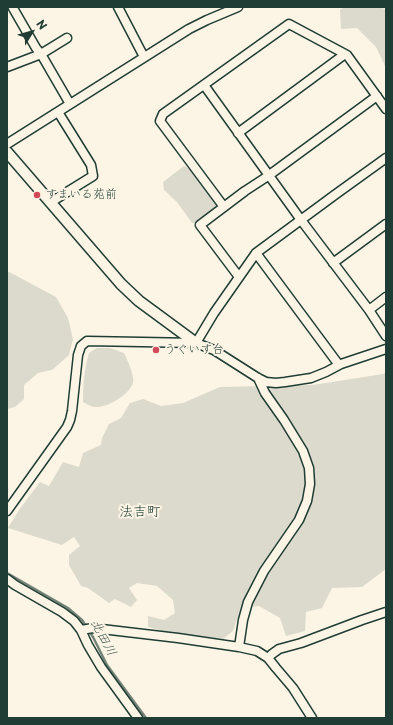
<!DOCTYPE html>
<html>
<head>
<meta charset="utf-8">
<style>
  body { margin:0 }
  #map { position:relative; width:393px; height:725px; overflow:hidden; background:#fcf5e5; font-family:"Playpen Sans",sans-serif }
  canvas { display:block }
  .frame { position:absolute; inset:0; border:8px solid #1f3d34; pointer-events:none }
  .north { position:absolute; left:12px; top:12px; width:40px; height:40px; -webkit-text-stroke:3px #fcf5e5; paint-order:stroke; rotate:53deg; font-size:11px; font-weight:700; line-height:16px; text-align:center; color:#1f3d34 }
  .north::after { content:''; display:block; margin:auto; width:14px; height:18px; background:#1f3d34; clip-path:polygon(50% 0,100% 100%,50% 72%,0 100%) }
</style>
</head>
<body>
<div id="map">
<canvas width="393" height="725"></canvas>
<div class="frame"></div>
<div class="north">N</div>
</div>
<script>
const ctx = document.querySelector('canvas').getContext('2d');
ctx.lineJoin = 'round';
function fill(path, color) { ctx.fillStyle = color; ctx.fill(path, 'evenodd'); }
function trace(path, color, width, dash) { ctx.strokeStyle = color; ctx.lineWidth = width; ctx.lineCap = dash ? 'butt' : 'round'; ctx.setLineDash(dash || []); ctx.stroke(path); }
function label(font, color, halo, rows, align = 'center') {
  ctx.font = font + ' "Playpen Sans","Klee One",sans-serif'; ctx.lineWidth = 4; ctx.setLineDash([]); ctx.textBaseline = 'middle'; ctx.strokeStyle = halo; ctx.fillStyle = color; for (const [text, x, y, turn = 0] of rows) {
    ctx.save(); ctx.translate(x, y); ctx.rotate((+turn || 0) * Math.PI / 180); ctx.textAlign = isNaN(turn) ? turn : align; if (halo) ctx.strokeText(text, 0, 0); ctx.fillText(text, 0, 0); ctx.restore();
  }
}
const green = new Path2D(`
  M344 7H382L386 11V68L376 47 357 28 341 29 340 10Z
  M184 166 191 170 217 204V208L198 223H192L177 202 164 190 163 182Z
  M7 271 13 274 56 297 68 318 73 339 69 355 52 370 38 373 24 385V399L15 407 7 409Z
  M97 348H110L124 353C127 359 135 376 133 383 129 395 107 408 95 407 91 407 87 404 83 402 83 385 84 370 89 353Z
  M386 372V569L362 587 332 588 322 608 306 612 305 631 286 636 280 618 259 606 241 608 233 631 223 639 162 631 148 627V616L164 620 175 613 173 600 157 586 137 583 129 588 137 600 131 607 115 599 109 603 88 588 81 586 69 565V555L80 546 74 537 62 545 8 528 19 510 40 482 49 486 63 462 79 467 83 453 101 445 102 438 109 424 121 418 130 403 143 399 161 406 183 403 220 387 313 385 383 374Z`);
const stream = new Path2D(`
  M7 573 68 608 82 620 93 637 107 665 146 718`);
const minor = new Path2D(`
  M118 7 144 57
  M13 8 36 48 41 54 67 38
  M7 67 41 54 70 104
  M204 85 301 220 369 310 386 336
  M238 133 345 54
  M7 144 189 29 207 20 238 7
  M51 202 93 176 91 165 58 112
  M224 207 160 121 163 114 289 24 347 55 386 109
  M256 253 339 365
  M333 263 386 224
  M239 277 200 225 245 191 268 176 377 96
  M369 310 386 297
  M196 343 214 313 256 253 336 194 386 158
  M7 511 67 427 70 420 72 411 78 355 81 346 87 341 196 343 214 350 258 378 266 382 276 383 285 382 311 378 326 372 341 364 386 349
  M7 579 15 585 62 612 74 621 81 630 88 645 101 667 138 718
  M81 630 93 628 178 638 239 647 257 651 268 658 276 668 293 688 312 718
  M239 647 243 620 248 602 264 571 299 520 307 501 310 484 309 468 303 451 284 420 265 393 258 378
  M268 658 272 654 279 649 301 643 362 620 386 612`);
const tertiary = new Path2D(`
  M7 152 121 284 139 301 196 343`);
const markers = [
  [37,195,4,"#d1495b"],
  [156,350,4,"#d1495b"]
];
const poiNames = [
  ["すまいる苑前",45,195],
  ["うぐいす台",164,350]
];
const waterNames = [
  ["北田川",103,638,62]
];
const quarterNames = [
  ["法吉町",140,512]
];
fill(green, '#dcdacc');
trace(stream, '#758479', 2.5);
trace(minor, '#1f3d34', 11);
trace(tertiary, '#1f3d34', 13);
trace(minor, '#fcf5e5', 8);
trace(tertiary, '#fcf5e5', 10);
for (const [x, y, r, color] of markers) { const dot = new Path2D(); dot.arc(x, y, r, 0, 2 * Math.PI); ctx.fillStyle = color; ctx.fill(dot); trace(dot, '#fcf5e5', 1.5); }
label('12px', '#1f3d34', '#fcf5e5', poiNames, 'left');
label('italic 13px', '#435a51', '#fcf5e5', waterNames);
label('14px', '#1f3d34', '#fcf5e5', quarterNames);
</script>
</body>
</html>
